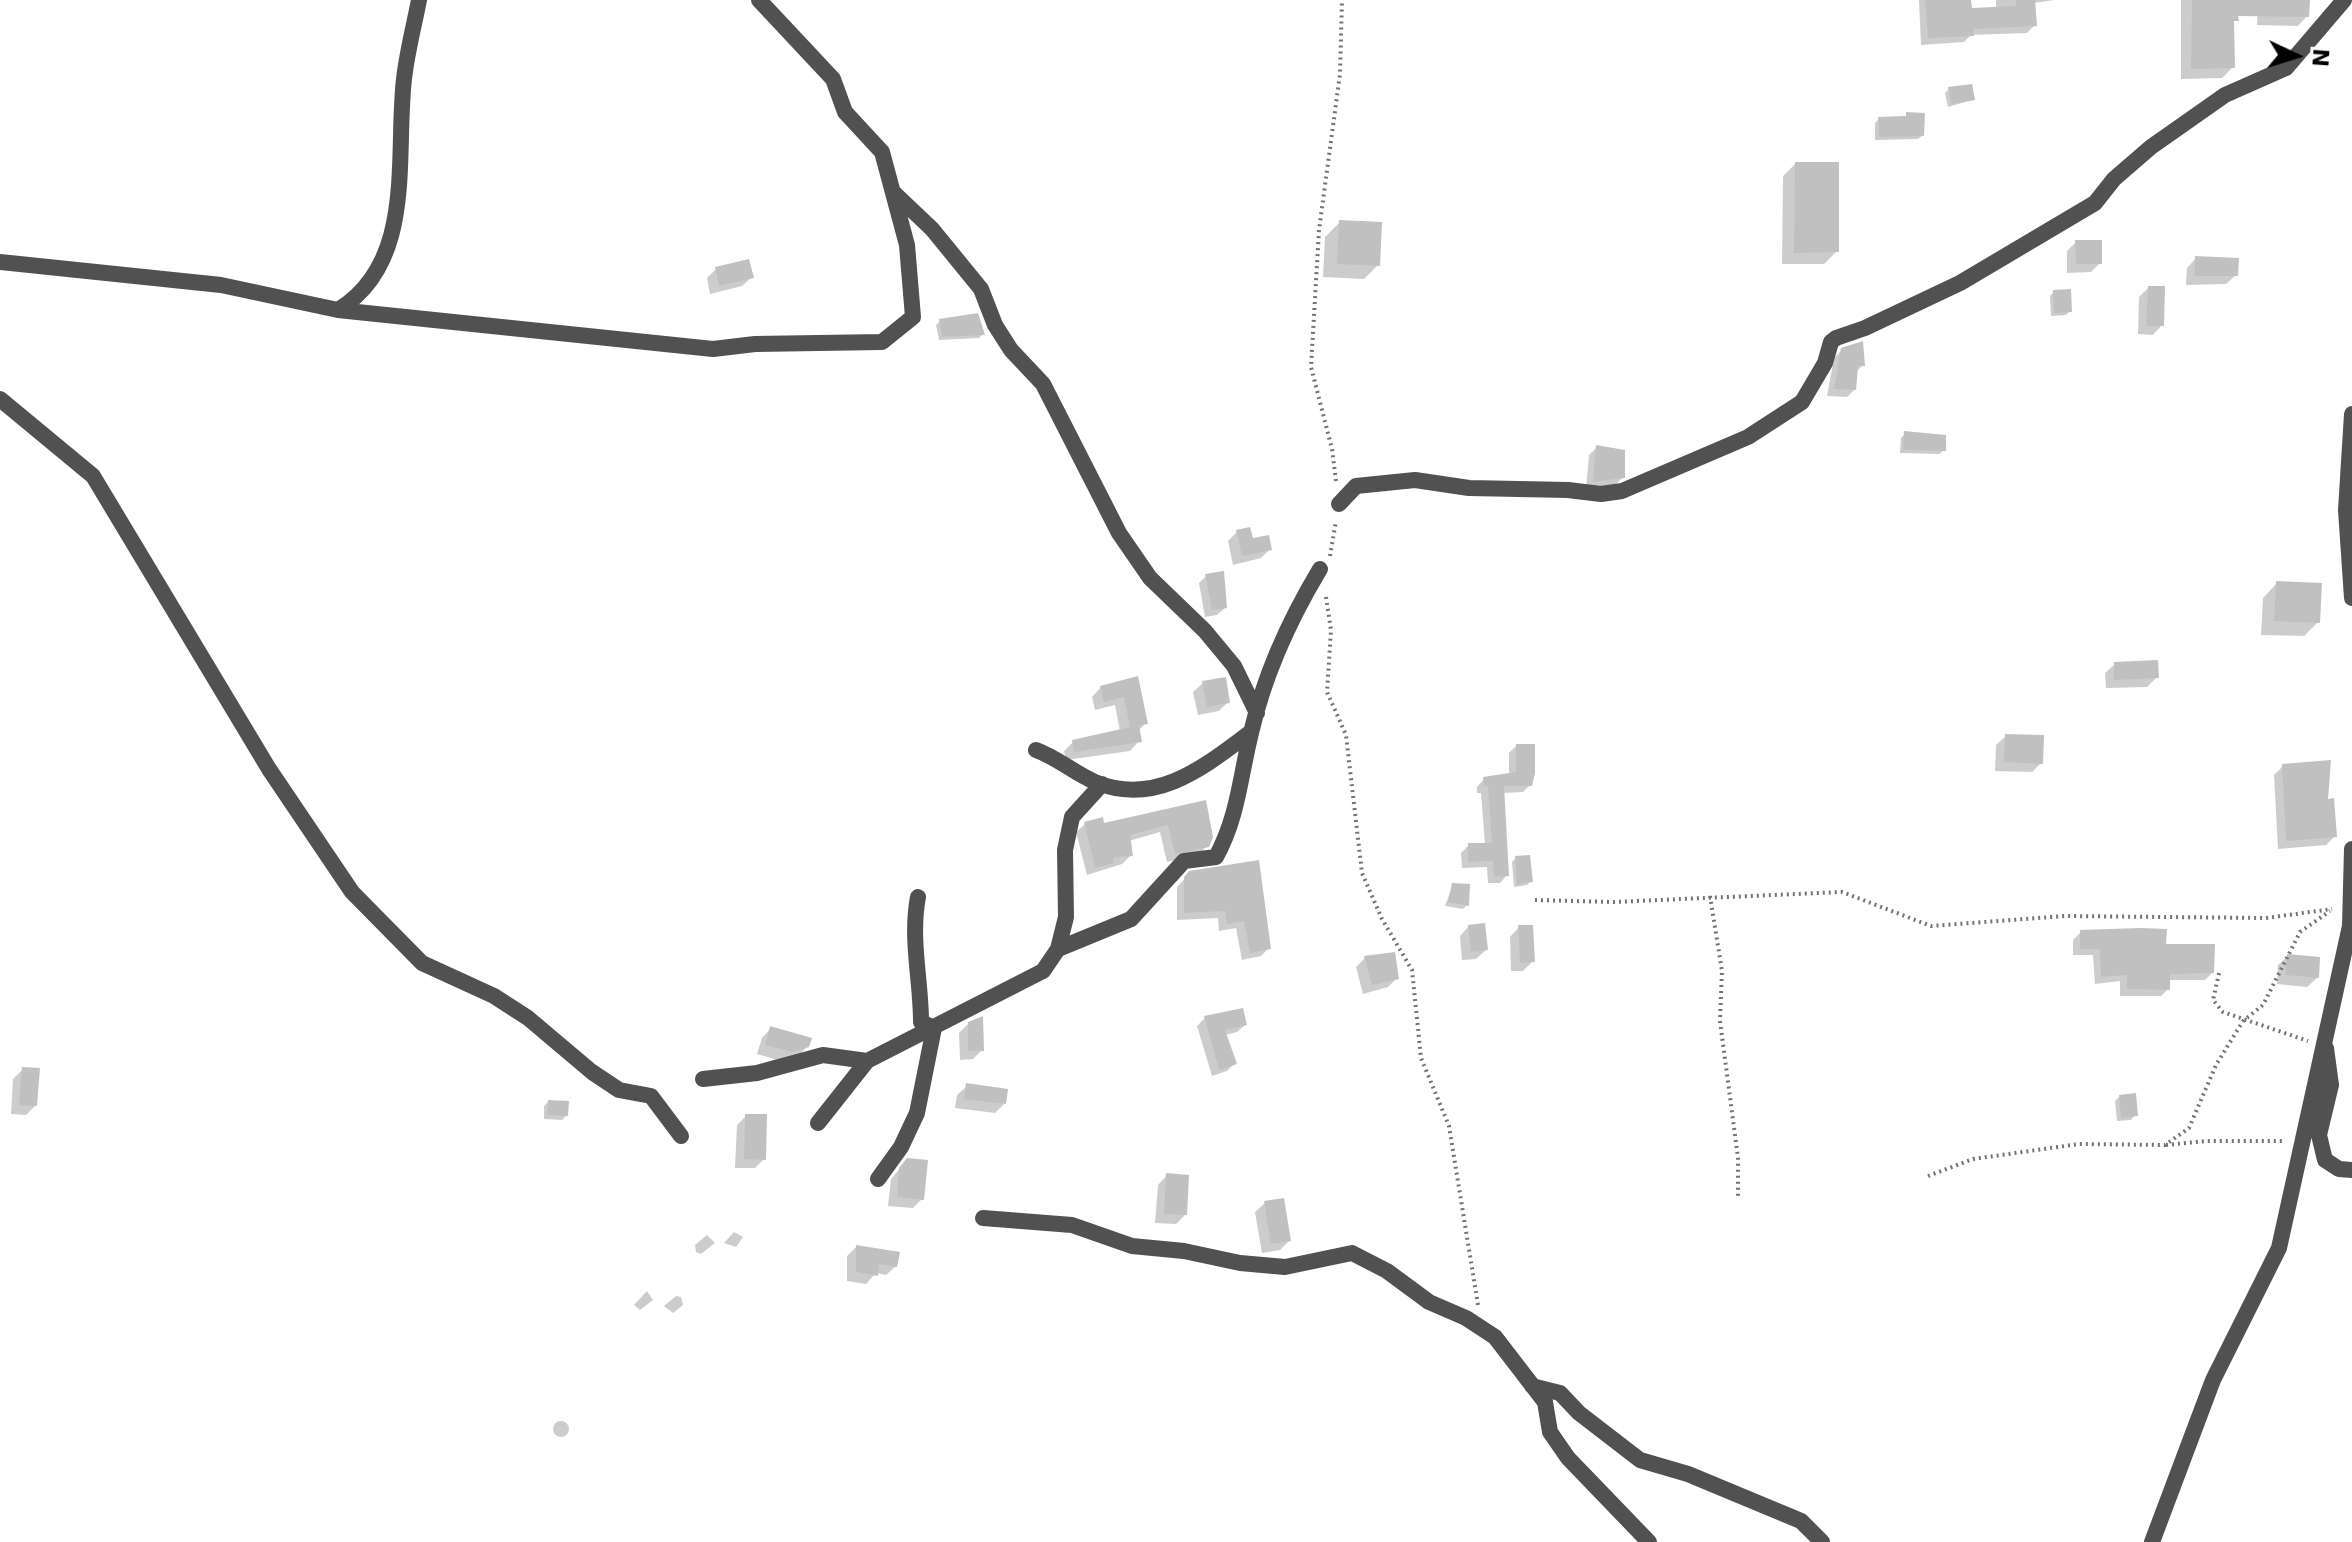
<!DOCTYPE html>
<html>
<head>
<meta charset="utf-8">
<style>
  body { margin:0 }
  #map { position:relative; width:2352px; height:1542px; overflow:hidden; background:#fff; font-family:"DejaVu Sans",sans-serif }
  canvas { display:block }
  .north { position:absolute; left:2256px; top:16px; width:80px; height:80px; -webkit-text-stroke:6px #fff; paint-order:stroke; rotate:94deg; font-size:22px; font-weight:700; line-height:32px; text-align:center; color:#000 }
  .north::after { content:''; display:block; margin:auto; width:28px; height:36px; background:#000; clip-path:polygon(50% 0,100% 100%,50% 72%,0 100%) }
</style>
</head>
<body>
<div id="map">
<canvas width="2352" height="1542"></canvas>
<div class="north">N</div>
</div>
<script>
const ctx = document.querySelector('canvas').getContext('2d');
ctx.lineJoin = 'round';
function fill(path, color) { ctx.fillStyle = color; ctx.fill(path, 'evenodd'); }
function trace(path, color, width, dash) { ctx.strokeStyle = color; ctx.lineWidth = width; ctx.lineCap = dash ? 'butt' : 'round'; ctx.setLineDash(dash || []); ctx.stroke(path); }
const shadow = new Path2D(`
  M1919 0H1969L1970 10 1996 9V0H2054L2034 3 2035 25 2027 33 1971 35 1964 42 1921 45Z
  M2181 0H2234L2233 67 2222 78 2181 79Z
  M2258 0H2308L2307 16 2298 26 2257 25Z
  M1949 89 1972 100 1948 107 1945 93Z
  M1879 119 1923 135 1918 139 1875 140V123Z
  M1795 164 1837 251 1824 264H1782L1783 176Z
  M1340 222 1378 265 1364 279 1323 277 1325 237Z
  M2076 242 2100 263 2091 272 2067 273V251Z
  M2196 258 2236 275 2226 284 2186 285 2187 268Z
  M716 269 752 277 742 286 710 294 707 278Z
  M2148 288 2162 325 2153 335 2138 334 2139 297Z
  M2054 292 2070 311 2066 315 2051 316 2050 296Z
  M940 321 983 334 979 338 939 340 936 325Z
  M1842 350 1863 365 1856 372 1854 390 1847 397 1827 396 1834 358Z
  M1905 434 1944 450 1939 454 1900 453 1901 438Z
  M1596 448 1623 477 1615 485 1586 489 1589 455Z
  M1237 532 1252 540 1270 549 1261 558 1233 565 1228 541Z
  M1206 576 1225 608 1217 615 1205 617 1199 583Z
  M2277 583 2318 622 2304 636 2261 635 2263 598Z
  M2115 664 2157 677 2147 687 2106 688 2105 673Z
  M1136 679 1146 723 1138 731 1139 741 1130 751 1066 760 1064 751 1073 742 1120 731 1115 705 1095 710 1092 697 1101 687Z
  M1203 683 1228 702 1219 711 1198 715 1193 692Z
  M2006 736 2041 763 2032 772 1995 771 1996 745Z
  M1516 746 1530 785 1523 792 1502 793 1507 875 1500 883H1488L1487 867 1462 868 1461 853 1469 845H1485L1481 793H1477V787L1484 779 1509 775V753Z
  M2283 766 2326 801 2335 836 2326 845 2278 849 2274 775Z
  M1204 803 1207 846 1198 855 1167 862 1160 832 1129 841 1131 855 1122 864 1087 875 1076 832 1085 824 1103 825Z
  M1516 858 1531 881 1527 885 1514 887 1512 862Z
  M1257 863 1269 948 1261 956 1242 960 1236 928 1219 931 1218 918 1177 920V887L1190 873Z
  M1453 885 1467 905 1463 909 1445 906Z
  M1469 926 1486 950 1476 959 1462 960 1460 936Z
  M1519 927 1533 961 1523 971H1511L1510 937Z
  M2081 932 2164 946 2212 973 2205 980H2168V989L2161 996H2120V981L2095 984 2093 955H2073V940Z
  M2288 956 2317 978 2307 987 2277 984 2278 965Z
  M1365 958 1397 978 1388 987 1363 994 1356 967Z
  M1205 1018 1245 1025 1237 1032 1225 1035 1235 1063 1227 1071 1212 1076 1197 1026Z
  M969 1023 982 1050 973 1059 960 1060 959 1033Z
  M771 1028 808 1046 798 1056 781 1061 757 1054 762 1038Z
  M23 1069 35 1106 26 1115 11 1114 13 1079Z
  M967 1086 1004 1104 995 1113 955 1108 957 1095Z
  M2119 1097 2135 1115 2131 1120 2117 1121 2115 1101Z
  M548 1102 566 1116 562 1120 544 1119V1106Z
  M746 1116 764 1159 755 1168H735L737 1125Z
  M907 1160 922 1199 913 1208 888 1206 891 1179Z
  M1167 1175 1185 1215 1176 1224 1155 1223 1158 1185Z
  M1265 1203 1289 1241 1280 1250 1262 1253 1255 1212Z
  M734 1232 743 1237 736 1247 724 1243Z
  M707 1235 715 1243 701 1254 696 1252 695 1245Z
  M856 1247 896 1266 886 1275 876 1273 866 1284 847 1281V1256Z
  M647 1291 653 1300 640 1310 634 1305Z
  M676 1296 681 1297 683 1305 673 1313 664 1306Z
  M553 1429a8 8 0 1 1 16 0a8 8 0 1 1-16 0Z`);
const building = new Path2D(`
  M1925 0H1971L1972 8 2016 6V0H2035L2037 26 1973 29 1974 36 1928 38Z
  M2192 0H2310L2309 17 2238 16 2239 21H2234L2235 68 2191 69Z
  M1972 84 1975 100 1951 104 1948 87Z
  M1906 112 1925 113 1924 136 1879 137 1878 117 1906 116Z
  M1795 162H1839V252L1794 253Z
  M1339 220 1382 222 1380 266 1337 264Z
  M2075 240H2102V264H2076Z
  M2195 256 2239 258 2238 276H2195Z
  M749 259 754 278 719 286 715 267Z
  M2148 286H2165L2164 326H2146Z
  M2071 289 2072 312 2054 313 2053 290Z
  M978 313 985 335 942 337 939 319Z
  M1863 341 1865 366H1858L1856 390 1834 389 1841 348Z
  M1904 431 1946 435V451L1903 450Z
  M1596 445 1625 450V478L1593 482Z
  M1250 527 1253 538 1269 535 1272 550 1242 556 1236 530Z
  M1224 571 1227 608 1212 610 1205 574Z
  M2276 581 2322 583 2320 623 2274 621Z
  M2158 660 2159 678 2114 680V662Z
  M1138 676 1148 724 1139 725 1142 742 1074 752 1072 740 1130 727 1124 697 1104 702 1100 686Z
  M1226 677 1230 703 1207 707 1202 681Z
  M2005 734 2044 735 2043 764 2004 762Z
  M1516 744H1535V773L1532 786H1504L1509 876 1494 877 1493 861 1468 862V843H1492L1488 786H1484L1483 777 1516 772Z
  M2331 760 2328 799 2334 798 2337 837 2286 841 2282 764Z
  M1206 800 1213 837 1209 847 1175 854 1168 825 1130 835 1133 856 1113 858 1114 863 1095 868 1084 822 1103 817 1104 823Z
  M1530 855 1533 882 1517 884 1515 856Z
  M1259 860 1271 949 1250 953 1244 921 1227 924 1225 911 1184 913V877L1189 871Z
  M1452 883 1470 884 1469 906 1448 902Z
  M1485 923 1488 950 1471 952 1468 925Z
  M1518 925H1533L1535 962 1520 963Z
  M2141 928 2167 929 2166 944H2215L2214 973 2170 974V990L2127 989V975L2101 977 2100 949H2080V930Z
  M1395 952 1399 979 1372 985 1364 956Z
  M2287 954 2320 957 2319 978 2285 975Z
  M1243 1008 1247 1025 1225 1030 1237 1064 1219 1070 1204 1016Z
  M983 1016 984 1051H968V1022Z
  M770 1026 812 1038 809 1047 792 1052 765 1045Z
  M22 1067 40 1068 37 1106 19 1105Z
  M966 1083 1008 1089 1006 1104 964 1099Z
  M2136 1093 2138 1116 2121 1118 2119 1095Z
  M548 1100 569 1101 568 1116 547 1115Z
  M745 1114H767L766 1160 744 1159Z
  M907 1158 928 1160 924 1200 897 1197 899 1168Z
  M1166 1173 1189 1175 1187 1215 1164 1214Z
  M1284 1198 1291 1241 1271 1244 1264 1201Z
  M856 1245 900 1252 897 1267 879 1264 878 1276 856 1272Z`);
const path = new Path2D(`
  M1336 481 1332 449 1311 367 1319 230 1340 74 1342 0
  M1330 556 1336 521
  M1326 597 1331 630 1327 692 1346 735 1362 873 1382 919 1412 970 1421 1058 1449 1126 1478 1305
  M1710 896 1722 971 1720 1021 1738 1158V1197
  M1535 900 1613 902 1842 892 1931 926 2065 916 2266 918 2332 909
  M2219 973 2213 1000 2223 1012 2308 1041
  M2166 1145 2206 1141H2285
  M1928 1176 1973 1159 2079 1144 2165 1145 2189 1128 2216 1065 2243 1021 2263 1005 2300 932 2330 911`);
const minor = new Path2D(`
  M893 192 932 229 981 289 995 325 1011 350 1043 384 1119 533 1150 578 1205 631 1234 666 1257 713
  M0 262 221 285 338 310C416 262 395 158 404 79 407 52 414 26 419 0
  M338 310 713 349 755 344 882 342 913 317 907 245 882 152 845 112 833 79 759 0
  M0 399 93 476 269 769 352 892 422 963 494 996 528 1018 592 1072 619 1090 651 1096 681 1136
  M2352 414 2346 510 2352 598
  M1339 504 1356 486 1415 480 1469 488 1568 490 1601 494 1622 491 1748 437 1802 402 1825 363 1831 342 1836 338 1865 328 1960 283 2095 203 2114 179 2151 147 2225 95 2286 68 2344 0
  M1036 750C1058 758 1074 773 1095 782 1156 807 1204 767 1251 732
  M1058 949 1066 917 1065 850 1072 817 1102 784
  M2326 1048 2331 1085 2319 1135 2325 1160 2339 1169 2352 1170
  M703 1079 757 1073 823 1055 867 1061
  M818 1123 867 1061 1043 971 1058 949 1131 919 1184 861 1216 857C1238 817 1240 777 1251 733 1264 676 1290 619 1320 569
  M878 1179 901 1147 917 1113 934 1028 921 1022C921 980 910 939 918 897
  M983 1218 1072 1225 1132 1246 1184 1251 1240 1263 1285 1267 1352 1253 1387 1271 1429 1302 1466 1318 1495 1337 1545 1402 1550 1432 1568 1458 1649 1542
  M1532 1386 1560 1393 1579 1413 1640 1460 1688 1474 1801 1521 1822 1542
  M2152 1542 2213 1380 2279 1248 2350 926 2352 849`);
fill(shadow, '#0003');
fill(building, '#c0c0c0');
trace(path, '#737373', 4, [2, 4]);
trace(minor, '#515151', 16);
</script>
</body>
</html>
